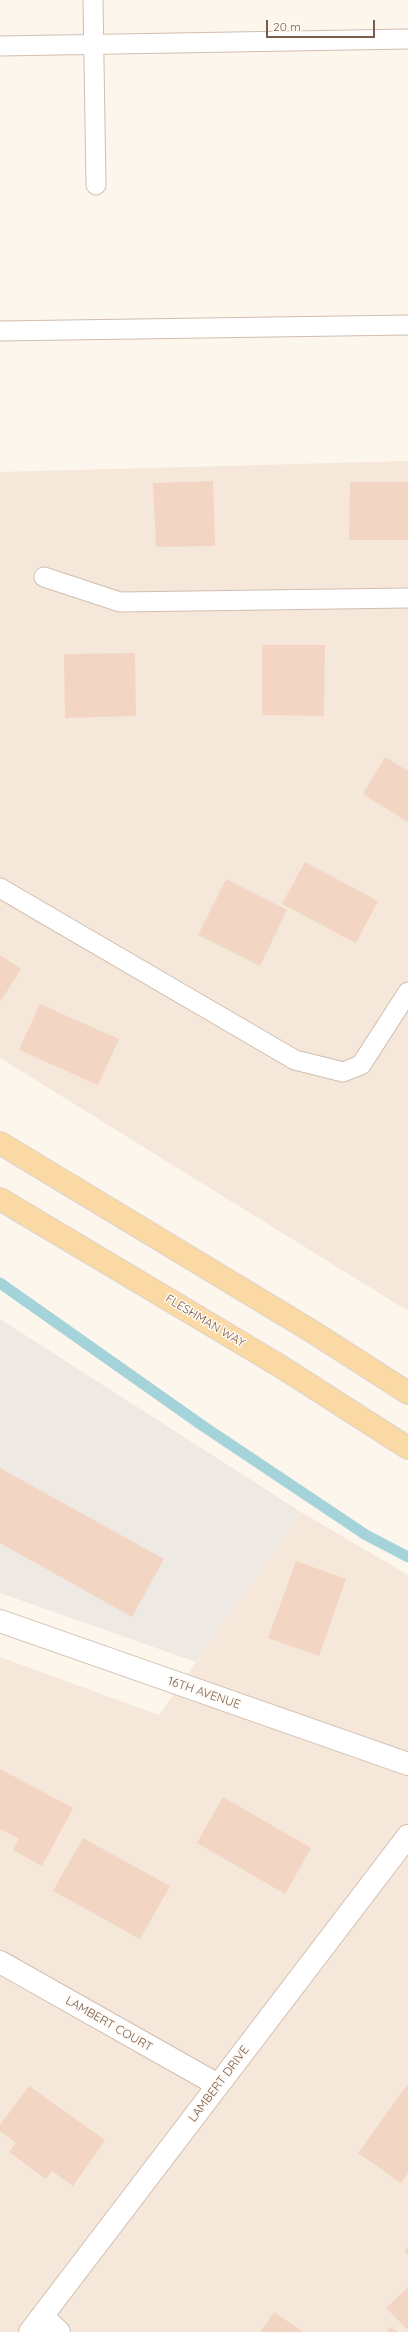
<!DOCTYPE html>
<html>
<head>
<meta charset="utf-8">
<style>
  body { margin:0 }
  #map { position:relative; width:408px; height:2332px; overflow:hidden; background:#fdf6ec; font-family:Quicksand,sans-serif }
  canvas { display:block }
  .scale { position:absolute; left:266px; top:20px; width:109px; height:18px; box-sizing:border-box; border:2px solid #7a5c4d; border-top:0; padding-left:5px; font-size:12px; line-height:14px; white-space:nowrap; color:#7a5c4d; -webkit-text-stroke:3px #fffaf3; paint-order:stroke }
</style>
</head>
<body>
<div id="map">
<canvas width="408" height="2332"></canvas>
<div class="scale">20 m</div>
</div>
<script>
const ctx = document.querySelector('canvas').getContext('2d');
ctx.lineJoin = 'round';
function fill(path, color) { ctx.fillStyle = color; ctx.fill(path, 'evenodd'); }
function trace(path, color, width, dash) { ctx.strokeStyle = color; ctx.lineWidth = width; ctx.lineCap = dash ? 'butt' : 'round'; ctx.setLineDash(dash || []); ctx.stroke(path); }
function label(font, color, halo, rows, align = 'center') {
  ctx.font = font + ' Quicksand,sans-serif'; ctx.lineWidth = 3; ctx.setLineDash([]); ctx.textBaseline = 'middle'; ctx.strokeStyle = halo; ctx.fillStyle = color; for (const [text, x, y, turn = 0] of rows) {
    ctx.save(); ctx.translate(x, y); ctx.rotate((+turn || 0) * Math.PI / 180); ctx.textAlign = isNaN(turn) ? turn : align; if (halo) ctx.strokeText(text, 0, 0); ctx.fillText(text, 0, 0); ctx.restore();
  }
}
const residential = new Path2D(`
  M408 461V1311L0 1058V472Z
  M301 1512 408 1575V2332H0V1657L159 1715Z`);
const industrial = new Path2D(`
  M0 1319 301 1512 196 1662 0 1593Z`);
const stream = new Path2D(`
  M0 1283 203 1426 366 1535 408 1557`);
const building = new Path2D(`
  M213 481 215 546 156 547 153 483Z
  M350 482H408V540H349Z
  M262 645H325L324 716 262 715Z
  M135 653 136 716 65 718 64 654Z
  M385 757 408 771V822L363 794Z
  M305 862 378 901 356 943 282 904Z
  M226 879 287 910 260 966 198 935Z
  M0 955 21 969 0 1002Z
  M40 1004 119 1039 98 1085 19 1050Z
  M0 1468 164 1559 132 1617 0 1543Z
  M296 1561 346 1579 319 1656 268 1638Z
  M0 1769 73 1808 42 1866 13 1850 19 1839 0 1829Z
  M223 1797 311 1848 285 1894 197 1843Z
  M83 1838 170 1886 140 1939 53 1891Z
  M408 2084V2173L401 2183 358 2153Z
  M29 2086 105 2140 73 2186 52 2171 46 2179 9 2152 16 2143 0 2131V2125Z
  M408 2246V2255L404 2251Z
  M408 2287V2330L386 2308Z
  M274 2312 303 2332H260Z
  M390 2327 399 2332H387Z`);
const service = new Path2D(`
  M93 0 96 185
  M0 46 408 39
  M0 331 408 325
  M44 577 120 602 408 598
  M0 888 295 1060 343 1072 361 1065 408 992`);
const minor = new Path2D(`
  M0 1962 218 2085
  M42 2316 59 2332
  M30 2332 408 1836`);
const tertiary = new Path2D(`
  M0 1621 408 1764`);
const primary = new Path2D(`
  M0 1143 313 1332 408 1393
  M0 1199 280 1366 408 1448`);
const streetNames = [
  ["FLESHMAN WAY",205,1321,31],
  ["16TH AVENUE",204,1693,19],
  ["LAMBERT COURT",109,2024,30],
  ["LAMBERT DRIVE",219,2084,-53]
];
fill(residential, '#f5e8da');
fill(industrial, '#efe9e4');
trace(stream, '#a5d3da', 11);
fill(building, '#f3d5c3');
trace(service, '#d1beb0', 21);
trace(minor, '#d1beb0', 24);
trace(tertiary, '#d1beb0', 24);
trace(primary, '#dad1cd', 24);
trace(service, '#fff', 19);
trace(minor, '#fff', 22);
trace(tertiary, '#fff', 22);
trace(primary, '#fbd9a5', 22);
label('12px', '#7a5c4d', '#fffaf3', streetNames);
</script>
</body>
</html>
